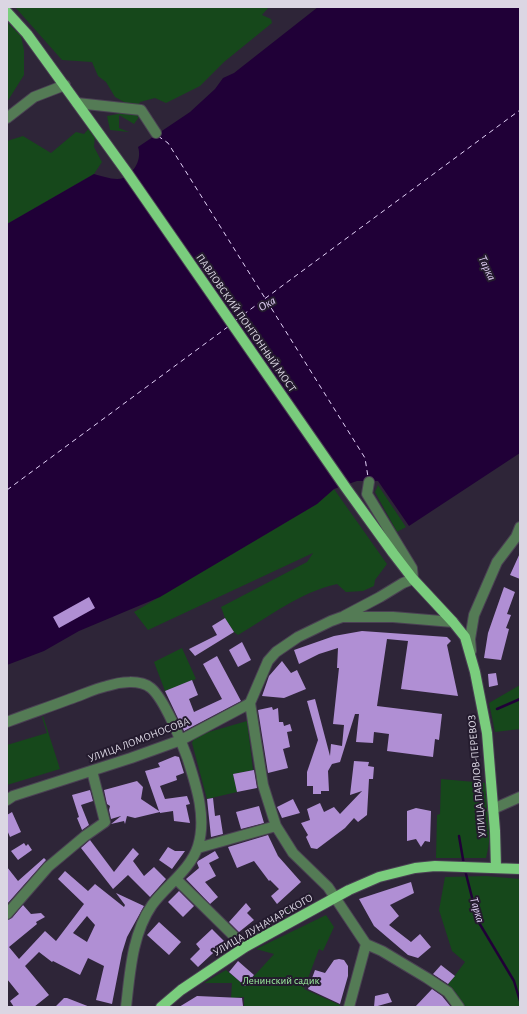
<!DOCTYPE html>
<html>
<head>
<meta charset="utf-8">
<style>
  body { margin:0 }
  #map { position:relative; width:527px; height:1014px; overflow:hidden; background:#2e2538; font-family:"Alegreya Sans",sans-serif }
  canvas { display:block }
  .frame { position:absolute; inset:0; border:8px solid #dbd6e3; pointer-events:none }
</style>
</head>
<body>
<div id="map">
<canvas width="527" height="1014"></canvas>
<div class="frame"></div>
</div>
<script>
const ctx = document.querySelector('canvas').getContext('2d');
ctx.lineJoin = 'round';
function fill(path, color) { ctx.fillStyle = color; ctx.fill(path, 'evenodd'); }
function trace(path, color, width, dash) { ctx.strokeStyle = color; ctx.lineWidth = width; ctx.lineCap = dash ? 'butt' : 'round'; ctx.setLineDash(dash || []); ctx.stroke(path); }
function label(font, color, halo, rows, align = 'center') {
  ctx.font = font + ' "Alegreya Sans",sans-serif'; ctx.lineWidth = 4; ctx.setLineDash([]); ctx.textBaseline = 'middle'; ctx.strokeStyle = halo; ctx.fillStyle = color; for (const [text, x, y, turn = 0] of rows) {
    ctx.save(); ctx.translate(x, y); ctx.rotate((+turn || 0) * Math.PI / 180); ctx.textAlign = isNaN(turn) ? turn : align; if (halo) ctx.strokeText(text, 0, 0); ctx.fillText(text, 0, 0); ctx.restore();
  }
}
const green = new Path2D(`
  M15 7H269L262 15 271 19 272 23 224 62 200 86 166 103 155 98 140 102 136 110 141 114 134 124 119 115V128L129 132 110 130 107 116 118 114 124 102 115 97 106 82 98 76 92 62 62 60Z
  M7 22 21 36 24 50V75L7 102Z
  M90 127 95 134 94 147 102 162 94 174 7 224V141L23 136 51 153 76 132 84 134Z
  M378 485 406 527 397 532 375 492Z
  M334 489 387 564 375 580 374 586 363 591 346 592 337 584C300 592 269 617 238 635L234 632 225 618 221 607 307 562 313 553 148 630 134 612 317 504Z
  M182 648 196 679 165 691 154 662Z
  M520 685V729L495 732 489 703Z
  M43 716 60 769 7 785V745L47 733 42 717Z
  M247 721 253 770 233 774 237 792 207 799 192 743 195 736Z
  M441 779 486 783C489 808 493 833 486 858H436L437 815 440 814Z
  M486 876 520 879V1007H464L447 986 465 962 452 951 439 910 445 877Z
  M310 892 308 901 304 905 248 938 245 935Z
  M326 915 334 927 323 951 319 949 304 989 340 1005 339 1007H244V997L231 998 232 983H204L226 970 245 986 274 954 256 949Z`);
const water = new Path2D(`
  M318 7H520V453L409 526 378 481H357L334 489 317 504 160 597 79 631 44 651 7 665V224L94 174C102 176 115 181 123 178 135 172 142 159 138 147L190 112 215 89 223 78 234 73Z`);
const stream = new Path2D(`
  M497 709 520 699
  M459 836 464 865
  M465 870 478 921 514 981 520 1001`);
const ferry = new Path2D(`
  M158 136 168 143 365 458 368 477
  M236 320 520 110
  M7 490 229 326`);
const building = new Path2D(`
  M520 553V579L510 575Z
  M504 587 515 592 507 614 511 615 506 628 509 629 501 660 484 658 488 633Z
  M89 597 95 608 59 628 53 617Z
  M225 618 234 632 195 656 189 649 217 635 212 626Z
  M362 631 447 637 451 641 447 645 458 696 401 689 408 641 387 639 377 706 442 714 439 740 435 739 433 757 387 751 389 734 374 732 373 743 356 742 359 714H355L340 762 332 764 328 771 329 791H321V794H313V786H307V772L318 740 307 701 315 699 330 756 331 744 342 746 344 725 333 724 339 668H337L338 648 319 654 299 664 294 650 334 636Z
  M242 642 251 660 238 667 229 650Z
  M217 656 241 701 184 731 165 691 192 680 198 695 189 699 194 712 222 699 203 664Z
  M282 661 291 673 297 670 306 689 284 698 262 696 269 676Z
  M496 673 498 685 489 687 488 674Z
  M272 707 273 710 278 708 279 722H283L284 726 290 724 292 731 287 732 290 747 283 749 288 768 268 773 258 710Z
  M175 756 179 757 184 773 176 776 177 780 160 786 165 799 187 796 190 804 186 805 190 823 174 821 173 811 160 813V812L135 818 127 816 125 824 124 821 111 824 121 816 111 819 109 810 110 806 107 804 104 790 137 781 143 787 141 799 159 811 145 771 160 767 158 763Z
  M354 761 369 762 368 766 374 767 373 779H369L367 815 358 822 354 818 345 828 317 849 311 848 306 837 308 835 301 823 310 820 307 809 320 803 324 812 334 807 340 814 362 791 350 795Z
  M254 770 257 788 237 792 233 774Z
  M90 790 93 801 81 805 89 825 82 830 77 818 79 817 72 795Z
  M213 798 215 816 220 815 223 834 211 837 207 799Z
  M293 799 300 813 282 818 277 807Z
  M259 806 264 823 241 829 236 812Z
  M416 808 431 811 430 842 425 841 421 847 416 839 407 841V811Z
  M12 812 21 832 10 837 7 830V815Z
  M268 835 278 856 301 882 277 904 271 896 279 889 270 880 269 881 254 861 237 868 228 847Z
  M90 840 114 872 133 848 139 854 133 861 144 876 154 867 166 879 150 897 128 875 113 889 81 848Z
  M24 843 26 846 28 844 32 850 18 860 11 851Z
  M168 847 175 851H185L172 869 159 860Z
  M215 851 219 858 209 863 216 876 205 882 218 897 210 904 186 879 199 868 197 863 198 861Z
  M44 858 46 860 7 904V867L18 881Z
  M65 871 88 891 95 884 124 907 125 905 116 893 144 906 127 937 122 953 112 1004 96 1000 104 966 88 958 80 975 53 961 52 962 39 952 25 966 49 995 34 1007H14L10 1001 19 994 7 979V920L12 918 23 905 31 914 41 913 45 917 36 922 37 924 9 947 19 959 45 931 56 941 84 904 58 879ZM87 916 95 925 87 942 73 933Z
  M411 882 414 893 390 905 399 916 389 925 411 942 420 934 431 947 418 958 408 955 374 926 359 899Z
  M179 891 194 906 183 917 168 902Z
  M246 903 251 909 247 913 254 920 239 932 229 922Z
  M159 922 181 942 169 955 147 935Z
  M212 929 225 942 198 967 190 959 200 949 196 944Z
  M339 959 344 960 348 966V976L340 1004 308 989 315 970 325 973 334 960Z
  M238 961 254 975 245 986 229 972Z
  M441 965 455 976 448 984 433 974Z
  M432 989 442 996 451 1007H415Z
  M388 993 392 1002 374 1007 375 996Z
  M197 996 242 998 243 1006 179 1007Z
  M64 998H67L90 1007H55Z`);
const minor = new Path2D(`
  M77 103 141 110 156 133
  M7 118 34 97 65 85
  M344 616 380 597 403 583 413 579 412 568 367 494 369 482
  M471 651 470 639 474 615 497 562 516 537 520 527
  M250 703 263 785 276 826 293 853 328 887 366 944 382 951 427 978 448 992 459 1007
  M7 722C28 714 49 707 70 699 82 695 94 689 107 686 119 682 140 679 151 688 164 699 181 740 187 757 196 785 207 817 198 846 191 869 166 886 152 905 132 934 130 973 126 1007
  M7 800 13 796 131 758 181 740 245 706 250 703 268 661 276 652 298 637 331 621 342 617H393L453 622
  M493 809 520 797
  M198 848 276 826
  M176 879 245 947
  M7 914 48 867 85 836 105 822 92 771
  M349 1007 366 944`);
const major = new Path2D(`
  M7 12 27 34 126 171 346 488 393 553 413 579 453 622 465 637 475 672 487 733 495 831 496 868
  M161 1007 181 990 245 947 349 890 379 877 415 868 435 866 520 869`);
const streetNames = [
  ["ПАВЛОВСКИЙ ПОНТОННЫЙ МОСТ",246,323,55],
  ["УЛИЦА ЛОМОНОСОВА",139,740,-21],
  ["УЛИЦА ПАВЛОВ-ПЕРЕВОЗ",477,776,-95],
  ["УЛИЦА ЛУНАЧАРСКОГО",263,925,-30]
];
const parkNames = [
  ["Ленинский садик",281,981]
];
const waterNames = [
  ["Тарка",487,268,65],
  ["Ока",267,304,-30],
  ["Тарка",477,910,73]
];
fill(green, '#16481b');
fill(water, '#200037');
trace(stream, '#200037', 2.5);
trace(ferry, '#e3d2f8', 1, [5, 4]);
fill(building, '#b08fd4');
trace(minor, '#4a4153', 12);
trace(major, '#4a4153', 12);
trace(minor, '#547b55', 10);
trace(major, '#7acd7d', 10);
label('11px', '#dbd6e3', '#241b2e', streetNames);
label('11px', '#9aeb9c', '#241b2e', parkNames);
label('italic 12px', '#e3d2f8', '#241b2e', waterNames);
</script>
</body>
</html>
